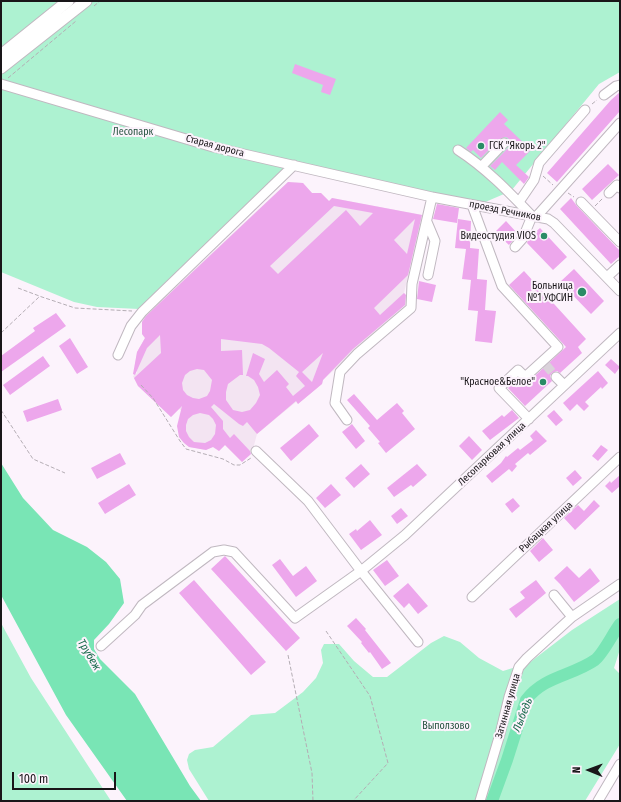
<!DOCTYPE html>
<html>
<head>
<meta charset="utf-8">
<style>
  body { margin:0 }
  #map { position:relative; width:621px; height:802px; overflow:hidden; background:#fcf3fc; font-family:"Fira Sans Condensed",sans-serif }
  canvas { display:block }
  .frame { position:absolute; inset:0; border:2px solid #191619; pointer-events:none }
  .north { position:absolute; left:569px; top:750px; width:40px; height:40px; -webkit-text-stroke:3px #fcf3fc; paint-order:stroke; rotate:271deg; font-size:11px; font-weight:700; line-height:16px; text-align:center; color:#191619 }
  .north::after { content:''; display:block; margin:auto; width:14px; height:18px; background:#191619; clip-path:polygon(50% 0,100% 100%,50% 72%,0 100%) }
  .scale { position:absolute; left:12px; top:772px; width:104px; height:18px; box-sizing:border-box; border:2px solid #191619; border-top:0; padding-left:5px; font-size:12px; line-height:14px; white-space:nowrap; color:#191619; -webkit-text-stroke:3px #fcf3fc; paint-order:stroke }
</style>
</head>
<body>
<div id="map">
<canvas width="621" height="802"></canvas>
<div class="frame"></div>
<div class="north">N</div>
<div class="scale">100 m</div>
</div>
<script>
const ctx = document.querySelector('canvas').getContext('2d');
ctx.lineJoin = 'round';
function fill(path, color) { ctx.fillStyle = color; ctx.fill(path, 'evenodd'); }
function trace(path, color, width, dash) { ctx.strokeStyle = color; ctx.lineWidth = width; ctx.lineCap = dash ? 'butt' : 'round'; ctx.setLineDash(dash || []); ctx.stroke(path); }
function label(font, color, halo, rows, align = 'center') {
  ctx.font = font + ' "Fira Sans Condensed",sans-serif'; ctx.lineWidth = 4; ctx.setLineDash([]); ctx.textBaseline = 'middle'; ctx.strokeStyle = halo; ctx.fillStyle = color; for (const [text, x, y, turn = 0] of rows) {
    ctx.save(); ctx.translate(x, y); ctx.rotate((+turn || 0) * Math.PI / 180); ctx.textAlign = isNaN(turn) ? turn : align; if (halo) ctx.strokeText(text, 0, 0); ctx.fillText(text, 0, 0); ctx.restore();
  }
}
const built = new Path2D(`
  M288 182 303 183 312 193H321L329 201 332 198 423 215 404 293 410 301 323 380 322 384 298 404 296 402 257 434 252 453 242 462 225 445 219 451 213 447 206 450 189 447 184 443 179 437 183 412 179 409 171 417 138 386 133 376 137 373 135 364 137 352 145 338 142 334V318Z`);
const green = new Path2D(`
  M1 1H620V72L599 84 511 191 483 203 288 164 207 245 139 309 97 307 74 302 1 272Z
  M620 599V649L614 668 620 674V744L585 801H209L189 769 187 760 189 754 195 750 213 747 251 715 275 713 303 692 316 678 323 663 321 650 324 644H339L354 661 373 677H387L431 643 444 636 460 642 479 658 503 671 529 663 572 630Z
  M1 623 31 678 111 801H1Z`);
const water = new Path2D(`
  M1 463 23 498 53 530 87 547 106 562 120 579 124 603 109 624 94 640V649L100 659 135 694 190 786 201 801H127L66 715 1 595Z`);
const river = new Path2D(`
  M492 801 507 760 526 700C544 676 572 676 595 660 603 654 613 633 620 624`);
const building = new Path2D(`
  M295 64 336 79 330 95 321 92 323 85 292 73Z
  M620 92V111L557 182 547 173 611 100Z
  M500 112 508 120 504 124 531 150 516 165 529 177 524 184 502 162 495 170 490 166 509 147 510 142 508 138 505 137 500 139 481 158 473 150 471 152 466 148Z
  M608 164 619 175 592 200 582 189Z
  M288 182 303 183 312 193H321L329 201 332 198 422 215 408 275 374 308 380 315 404 293 406 295 405 305 353 349 323 380 322 384 298 404 296 401 257 434 247 422 243 426 239 424 214 404 211 407 223 421V429L230 438 234 434 250 451 251 454 242 462 225 445 219 451 213 447 206 450 189 447 184 443 179 437 177 426 182 406 171 417 138 386 134 378 161 353 160 335 147 348 135 375 133 374 137 352 145 338 142 334V322L146 316ZM334 206 373 213 360 226 346 210 278 274 270 266ZM415 219 407 254 394 240ZM221 339 262 344 269 348 299 372 296 376 305 386 293 396 286 387 289 384 277 370 264 382 259 374 265 359 253 353 246 376H248L254 380 258 387 260 395 256 403 250 410 242 412 233 410 226 400V392L228 384 240 375H243L242 350 221 351ZM323 353 312 382 302 372ZM197 369 204 370 212 380 210 391 207 396 199 399 193 398 187 395 183 390 182 383 185 375 190 371ZM200 413 209 415 213 419 216 425 215 434 211 440 205 443 194 442 189 437 186 431V425L188 419 193 415Z
  M571 198 577 206 620 251V256L611 264 560 209Z
  M437 204 459 208 457 223 433 219Z
  M458 219 471 221 470 248 479 249 477 279 487 280 485 310 496 311 492 343 475 341 478 311 468 310 471 280 462 279 466 249 455 248Z
  M506 221 518 234 509 245 495 232Z
  M540 228 567 257 553 270 527 243 529 238Z
  M574 269 604 301 591 314 560 282Z
  M524 271 586 339 578 347 582 353 560 373 557 371 552 373 550 376 552 381 525 406 508 388 518 378 525 385 566 347 509 285Z
  M419 281 436 285 432 302 417 299Z
  M56 313 66 326 1 372V356L35 331 33 328Z
  M70 338 88 367 77 374 59 346Z
  M43 356 50 366 10 395 3 385Z
  M611 359 620 367 615 374 605 365Z
  M598 371 608 383 602 389 601 387 585 402 589 406 584 411 577 404 570 411 563 403Z
  M354 394 377 420 397 403 404 411 402 413 415 429 386 453 378 443 380 442 368 428 370 426 347 400Z
  M58 399 62 410 27 422 23 411Z
  M512 410 519 418 490 440 482 431 502 415 504 417Z
  M554 410 563 420 556 426 547 416Z
  M309 424 319 436 291 461 280 448Z
  M352 424 365 441 356 449 342 432Z
  M536 430 547 441 530 455 528 453 515 464 517 466 512 472 509 469 492 483 486 476 501 463 506 456 507 457 518 448 520 450 533 440 530 436Z
  M469 436 482 450 472 460 459 446Z
  M601 445 608 450 598 461 592 456Z
  M120 453 126 464 97 479 91 468Z
  M361 464 370 474 354 488 345 478Z
  M417 464 427 475 413 487 411 485 394 497 387 488Z
  M575 470 582 478 573 486 566 478Z
  M620 475V486L612 493 605 486 610 481 611 483Z
  M129 484 136 495 105 514 98 503Z
  M331 484 341 495 325 508 316 498Z
  M513 498 520 506 512 513 505 504Z
  M594 500 600 506 575 530 564 518 578 505 584 511Z
  M401 508 408 516 397 524 391 516Z
  M370 520 382 535 361 550 349 534 356 529 357 531Z
  M543 538 553 550 539 562 530 551Z
  M225 556 300 638 286 651 211 569Z
  M280 559 293 576 306 566 317 581 296 597 272 565Z
  M387 560 399 576 385 586 373 570Z
  M567 566 579 578 590 568 600 581 574 602 560 584 554 578Z
  M194 580 266 662 251 675 179 593Z
  M536 580 546 593 516 618 509 609 525 598 520 592Z
  M408 583 428 606 418 614 409 603 404 608 393 596Z
  M356 618 366 629 365 630 391 663 382 669 370 652 369 653 361 643 362 642 347 626Z`);
const minorTunnel = new Path2D(`
  M546 365 556 377`);
const path = new Path2D(`
  M94 6 100 1
  M8 78 76 21
  M592 104 597 100
  M543 176 553 185
  M568 193 574 197
  M595 206 603 198
  M18 288 42 297 75 308 132 311
  M1 333 39 297
  M141 385 153 398 180 441 186 449 223 459 234 465H240L251 458
  M1 410 33 459 65 473
  M326 631 370 696 388 763 353 801
  M288 655 312 773 313 801`);
const minor = new Path2D(`
  M1 84 213 147 432 197 548 219 554 223 620 291
  M604 95 616 86 620 85
  M458 150C486 168 509 192 532 216L523 238 515 247
  M481 167 504 143
  M609 193 617 185 620 188
  M519 202 534 180 539 163 585 110
  M581 202 620 242
  M472 205 502 286 558 347 525 377 518 370 499 388 529 419
  M536 217 620 123
  M427 222 435 241 428 275
  M607 277 620 265
  M118 355 131 326 142 312 294 165
  M556 377 564 385
  M347 420 335 403 340 372 357 354 411 308 412 284 432 197
  M256 451 308 501 361 571 418 642
  M554 595 572 617
  M472 597 620 457
  M101 646 135 615 142 605 213 552 224 550 234 552 295 618 361 571 405 535 620 333
  M480 801 500 734 509 697 519 667 527 658 572 617 620 584
  M598 801 620 764`);
const major = new Path2D(`
  M1 55 68 1
  M1 68 86 1`);
const markers = [
  [481,146,4,"#2a8c66"],
  [544,236,4,"#2a8c66"],
  [582,292,5,"#2a8c66"],
  [543,382,4,"#2a8c66"]
];
const parkNames = [
  ["Лесопарк",133,132],
  ["Выползово",446,726]
];
const streetNames = [
  ["Старая дорога",215,146,15],
  ["проезд Речников",505,211,11],
  ["Лесопарковая улица",492,454,-43],
  ["Рыбацкая улица",546,527,-43],
  ["Затинная улица",508,706,-74]
];
const poiNames = [
  ["ГСК \"Якорь 2\"",489,146,"left"],
  ["Видеостудия VIOS",536,236],
  ["Больница",573,286],
  ["№1 УФСИН",573,298],
  ["\"Красное&Белое\"",535,382]
];
const waterNames = [
  ["Трубеж",89,655,59],
  ["Лыбедь",523,715,-68]
];
fill(built, '#f3e4f2');
fill(green, '#adf2d1');
fill(water, '#79e5b5');
trace(river, '#79e5b5', 12);
fill(building, '#eda7ec');
trace(minorTunnel, '#dad2da', 9, [9, 4.5]);
trace(minor, '#c0b8c0', 11);
trace(major, '#c0b8c0', 13);
trace(path, '#b4adb4', 1, [4, 2]);
trace(minor, '#fff', 9);
trace(major, '#fff', 11);
for (const [x, y, r, color] of markers) { const dot = new Path2D(); dot.arc(x, y, r, 0, 2 * Math.PI); ctx.fillStyle = color; ctx.fill(dot); trace(dot, '#fcf3fc', 1.5); }
label('10px', '#275440', '#fcf3fc', parkNames);
label('10px', '#191619', '#fcf3fc', streetNames);
label('10px', '#191619', '#fcf3fc', poiNames, 'right');
label('italic 11px', '#146748', '#fcf3fc', waterNames);
</script>
</body>
</html>
